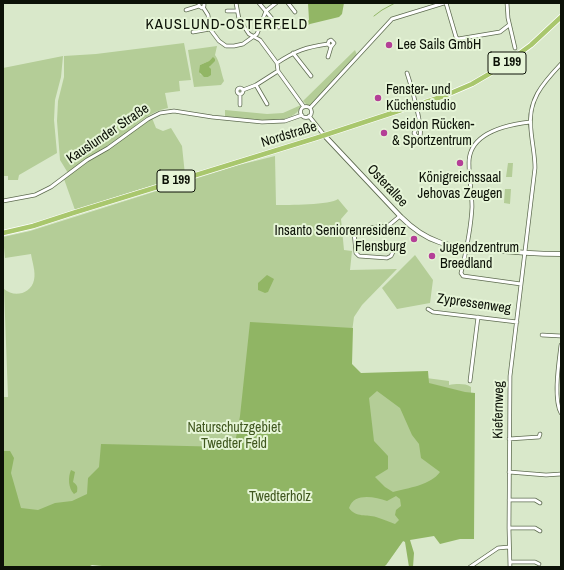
<!DOCTYPE html>
<html>
<head>
<meta charset="utf-8">
<style>
  body { margin:0 }
  #map { position:relative; width:564px; height:570px; overflow:hidden; background:#d9e8ca; font-family:"Archivo Narrow",sans-serif }
  canvas { display:block }
  .frame { position:absolute; inset:0; border:4px solid #0c1107; pointer-events:none }
</style>
</head>
<body>
<div id="map">
<canvas width="564" height="570"></canvas>
<div class="frame"></div>
</div>
<script>
const ctx = document.querySelector('canvas').getContext('2d');
ctx.lineJoin = 'round';
function fill(path, color) { ctx.fillStyle = color; ctx.fill(path, 'evenodd'); }
function trace(path, color, width, dash) { ctx.strokeStyle = color; ctx.lineWidth = width; ctx.lineCap = dash ? 'butt' : 'round'; ctx.setLineDash(dash || []); ctx.stroke(path); }
function label(font, color, halo, rows, align = 'center') {
  ctx.font = font + ' "Archivo Narrow",sans-serif'; ctx.lineWidth = 4; ctx.setLineDash([]); ctx.textBaseline = 'middle'; ctx.strokeStyle = halo; ctx.fillStyle = color; for (const [text, x, y, turn = 0] of rows) {
    ctx.save(); ctx.translate(x, y); ctx.rotate((+turn || 0) * Math.PI / 180); ctx.textAlign = isNaN(turn) ? turn : align; if (halo) ctx.strokeText(text, 0, 0); ctx.fillText(text, 0, 0); ctx.restore();
  }
}
const green = new Path2D(`
  M184 43 191 80 179 81 180 91 165 93 168 108C147 112 134 128 118 139 101 151 84 160 68 173L60 160 57 121 58 101 64 77V56L96 54Z
  M217 46 215 55C220 62 221 72 224 81L221 85 194 87 188 50ZM212 58 209 68 211 70 208 77H205L200 74V65L209 61Z
  M355 50 357 55 311 105 308 106 303 101Z
  M63 56 61 77 55 100 54 120 57 153 19 175 18 180H8V176H3V68Z
  M301 105C295 129 244 118 225 116V110L267 114 283 113Z
  M152 118 156 128 163 131 171 128 182 146 185 175 75 210 64 179C92 158 123 139 152 118Z
  M275 156 276 205C288 205 331 205 338 199L348 211 341 219 344 250 352 251 350 270 397 269 362 305 354 317 347 369 364 374 411 376 449 381V385C456 384 465 383 471 387V413L435 536 408 534 386 565 383 567 113 552 3 567V452L10 451H3V397H8L4 289C14 298 31 294 34 280 36 272 32 261 31 254L5 258 3 237 30 231 239 165Z
  M508 163H513L512 177H506Z
  M505 189H511L510 204 504 203Z
  M415 255 433 280 430 303 397 309 382 288Z`);
const forest = new Path2D(`
  M250 322 353 328 352 364 361 373 428 371 429 383 465 392 475 393 474 539H460L440 544 434 536 410 540 414 553 413 567H409L405 542 403 541 386 565 383 567H112L92 565 88 567H3V451H10L14 458 11 473 21 508 38 510 55 503 72 501 87 494 88 478 99 467 101 444 229 447 235 443 240 416ZM377 391 400 408 412 435 419 444 421 458 440 472C431 485 408 488 393 492L385 487 375 477 388 469V456L374 441 369 398ZM396 496 400 499 401 506 396 510 395 515 399 520 395 524C389 522 383 519 376 517 367 514 356 518 349 508 354 492 375 497 387 501Z`);
const water = new Path2D(`
  M308 3H344L342 14 339 17 310 24 298 30 309 20Z
  M213 57 215 59V61L209 67 211 69V75L208 77H204L199 72 200 65 209 61Z
  M267 275 274 279 268 292 265 293 258 290V283Z
  M71 470 75 472 73 482C77 485 78 486 77 492L74 494C68 488 68 477 71 470Z`);
const stream = new Path2D(`
  M374 16 382 10 395 3`);
const street = new Path2D(`
  M199 3V6L202 8 204 6V3
  M236 3 239 19 249 34 260 40 277 63 278 71 304 107
  M259 3 279 27
  M288 3 295 12
  M446 3 456 37 458 39 500 32 509 25
  M507 3 508 18 515 48
  M203 7 208 15 210 29 219 41 226 46H234L243 44 257 34 266 11 276 3
  M186 10 199 6
  M227 11H237
  M193 32 210 29
  M293 53 311 76
  M328 57 331 47
  M277 63C295 51 306 47 328 44L329 41 331 40 334 43 331 47 328 44
  M407 73C411 85 423 127 420 136L417 137 414 133 419 124
  M256 85 267 104
  M237 91a3 3 0 1 1 6 0a3 3 0 1 1-6 0Z
  M243 90 256 85 278 71
  M240 105V94
  M300.5 112a5.5 5.5 0 1 1 11 0a5.5 5.5 0 1 1-11 0Z
  M310 108 392 19 444 3
  M309 116 324 135
  M3 201 35 195 51 187 87 160 108 148 148 119 160 113 174 111 212 117 262 122 285 121 302 115
  M394 250 391 256 387 258 359 256 356 253 354 232 357 229 388 226 400 216
  M521 284 463 276 461 273C466 252 471 229 472 207 472 193 469 179 469 164 468 133 505 125 530 122
  M428 309 433 312 517 322
  M542 335 561 336
  M561 345C559 362 553 399 561 413
  M470 381 478 317
  M509 439 539 437 540 434
  M509 472 546 475 561 474
  M509 500H535L540 503
  M509 528H535L540 531
  M510 562H535L539 564
  M470 567 498 548 509 547
  M510 567 509 528 510 376 535 168C535 155 532 143 531 130 527 101 542 84 561 64`);
const secondary = new Path2D(`
  M324 135 401 217C412 228 424 237 439 242 453 247 469 248 484 249 510 252 535 254 561 254`);
const primary = new Path2D(`
  M3 233 33 226 73 213 316 138 444 96 472 84 501 67 531 45 561 17`);
const markers = [
  [389,45,4,"#b43f97"],
  [378,98,4,"#b43f97"],
  [384,133,4,"#b43f97"],
  [460,163,4,"#b43f97"],
  [414,239,4,"#b43f97"],
  [432,256,4,"#b43f97"]
];
const shields = [
  [507,63,38],
  [176,181,38]
];
const shieldNames = [
  ["B 199",507,63],
  ["B 199",176,181]
];
const poiNames = [
  ["Lee Sails GmbH",397,45],
  ["Fenster- und",386,90],
  ["Küchenstudio",386,106],
  ["Seidon Rücken-",392,125],
  ["& Sportzentrum",392,141],
  ["Königreichssaal",460,178,"center"],
  ["Jehovas Zeugen",460,194,"center"],
  ["Insanto Seniorenresidenz",406,231,"right"],
  ["Flensburg",406,247,"right"],
  ["Jugendzentrum",440,248],
  ["Breedland",440,264]
];
const streetNames = [
  ["Kauslunder Straße",108,134,-34],
  ["Nordstraße",289,135,-17],
  ["Osterallee",387,186,47],
  ["Zypressenweg",474,304,8],
  ["Kiefernweg",499,410,-89]
];
const parkNames = [
  ["Naturschutzgebiet",234,428],
  ["Twedter Feld",234,444],
  ["Twedterholz",280,497]
];
const neighbourhoodNames = [
  ["KAUSLUND-OSTERFELD",227,25]
];
fill(green, '#b4cd97');
fill(forest, '#90b564');
fill(water, '#92b665');
trace(stream, '#92b665', 1);
trace(street, '#5e6b50', 4.5);
trace(secondary, '#5e6b50', 5.5);
trace(primary, '#fff', 6);
trace(street, '#fff', 3);
trace(secondary, '#fff', 4);
trace(primary, '#a9c76d', 4.5);
for (const [x, y, r, color] of markers) { const dot = new Path2D(); dot.arc(x, y, r, 0, 2 * Math.PI); ctx.fillStyle = color; ctx.fill(dot); trace(dot, '#e6f5d7', 1.5); }
for (const [x, y, w] of shields) { const box = new Path2D(); box.roundRect(x - w / 2, y - 11, w, 22, 3); ctx.fillStyle = '#e6f5d7'; ctx.fill(box); trace(box, '#0c1107', 1); }
label('bold 13px', '#0c1107', null, shieldNames);
label('14px', '#0c1107', '#e6f5d7', poiNames, 'left');
label('14px', '#0c1107', '#e6f5d7', streetNames);
label('14px', '#40571f', '#e6f5d7', parkNames);
ctx.letterSpacing = '1px';
label('15px', '#0c1107', '#e6f5d7', neighbourhoodNames);
ctx.letterSpacing = '0px';
</script>
</body>
</html>
